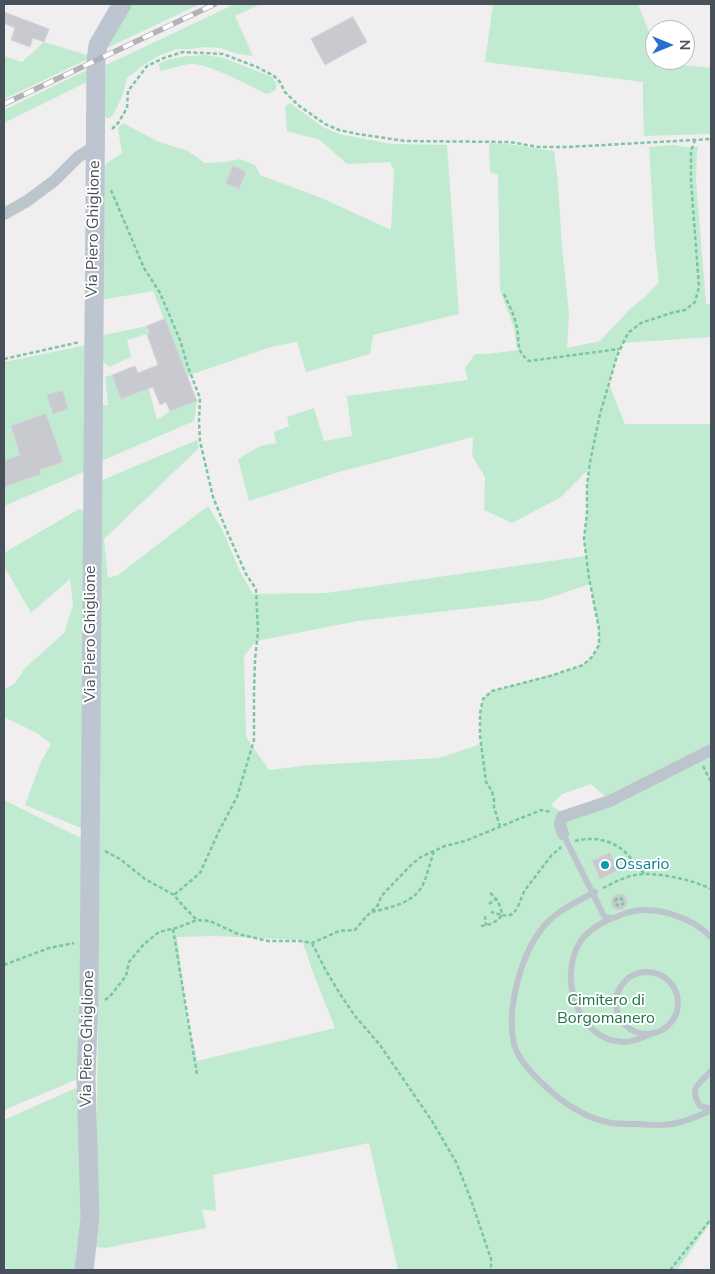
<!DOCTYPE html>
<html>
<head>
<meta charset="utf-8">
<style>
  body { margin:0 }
  #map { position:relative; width:715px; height:1274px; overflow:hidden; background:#f0eeee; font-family:"Nunito Sans",sans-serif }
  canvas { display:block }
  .frame { position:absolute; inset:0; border:5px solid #485159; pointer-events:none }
  .north { position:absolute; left:645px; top:20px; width:50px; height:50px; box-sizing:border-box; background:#fff; border:1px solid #b6b9bd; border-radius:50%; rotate:90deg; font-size:14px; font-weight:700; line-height:20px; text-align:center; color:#485159 }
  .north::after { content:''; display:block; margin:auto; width:18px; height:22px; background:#2870d0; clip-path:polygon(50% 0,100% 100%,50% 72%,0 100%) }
</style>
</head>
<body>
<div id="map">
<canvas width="715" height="1274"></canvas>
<div class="frame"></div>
<div class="north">N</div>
</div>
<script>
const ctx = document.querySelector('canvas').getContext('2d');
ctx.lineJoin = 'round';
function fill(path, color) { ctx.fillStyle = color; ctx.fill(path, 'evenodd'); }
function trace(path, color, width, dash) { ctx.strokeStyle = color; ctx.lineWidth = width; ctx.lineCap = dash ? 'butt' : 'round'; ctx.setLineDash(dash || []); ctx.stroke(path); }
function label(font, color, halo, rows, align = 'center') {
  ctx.font = font + ' "Nunito Sans",sans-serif'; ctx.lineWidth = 4; ctx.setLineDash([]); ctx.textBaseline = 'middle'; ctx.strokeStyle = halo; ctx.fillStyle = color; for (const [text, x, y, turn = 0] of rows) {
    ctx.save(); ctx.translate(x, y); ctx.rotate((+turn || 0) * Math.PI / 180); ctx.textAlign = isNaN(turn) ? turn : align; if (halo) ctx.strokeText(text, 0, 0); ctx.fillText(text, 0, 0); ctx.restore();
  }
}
const green = new Path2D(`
  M131 4H200L105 49Z
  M235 4H261L235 16 253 56 238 54 220 48 203 47 192 49H177L160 55 145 64 127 78 122 97 113 115 108 119 102 113 106 65Z
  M493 4H638L650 34 651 62 711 68V134L644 136 643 104V82L485 62Z
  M44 42 87 55 88 59 4 99V56L22 62Z
  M204 55 224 58 272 77 276 83V90L267 94C249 86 209 63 191 64 180 65 170 69 160 71L159 64C172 56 189 56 204 55Z
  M89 69 87 82 4 123V110Z
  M290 103 323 127 339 134 392 144 447 145 459 314 373 335 370 354 306 372 297 342 274 346 187 376 153 291 100 300 102 171 107 163 122 153 118 128 123 123 157 141 188 151 205 163 226 162 240 159 255 165 260 175 324 199 391 230 394 171 390 162 347 164 320 140 287 131 285 107Z
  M489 143 507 144 554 151 558 183 562 247 569 314 567 348 600 341 630 309 646 296 659 282 655 247 649 147 673 145 688 147 699 146 697 152 696 180 706 304H711V337L623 343 617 356 609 384 625 424H711V1222L678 1269 680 1270H398L369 1143 213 1175 216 1211 202 1209 206 1228 105 1248 96 1247 100 1220 96 1191 99 939 98 480 105 479 197 440 199 448 104 539 108 578 118 575 208 506 223 531 240 572 253 594 326 593 586 556 584 539 587 513V485L589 469 561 497 512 523 484 510 485 477 472 456 473 437 339 472 249 501 238 459 260 446 276 443 274 432 289 426 287 417 314 408 324 441 352 436 347 396 468 380 465 368 475 354H487L518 350 516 344 514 328 506 307 500 289 498 175 490 172ZM590 584 599 629V645L592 657 583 665 568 670 492 691 483 699 480 713 481 744 439 758 311 765 269 770 246 737 244 656 256 641 358 621 543 600ZM591 784 609 800 565 815 551 805 562 794ZM214 936 302 940 312 970 335 1028 197 1061 187 1015 177 937Z
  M147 326 150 333 127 340 131 357 109 367 101 360 100 336Z
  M87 345 86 471 4 506V362Z
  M112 375 121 399 149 389 157 420 170 411 197 401 194 421 99 462V405H108L105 377Z
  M79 509 87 512 86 830 25 805 41 762 51 744 37 733 4 717V690L15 683 25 668 64 633 73 605 70 579 31 613 4 566V553Z
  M4 800 87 841 80 1078 4 1110Z
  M76 1088 80 1093 84 1216 78 1270H4V1120Z`);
const building = new Path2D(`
  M4 12 49 29 44 42 33 38 30 47 11 40 15 28 4 23Z
  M353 17 367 42 325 65 311 39Z
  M233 166 246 172 239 189 226 183Z
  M165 319 197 401 170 411 166 402 160 405 153 387 121 399 112 375 135 366 138 373 158 365 147 334 150 333 147 326Z
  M63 391 68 409 53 414 47 395Z
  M46 414 63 462 39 470 41 474 4 487V461L20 455 11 426Z
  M610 853 618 870 600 879 592 861Z
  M611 902a8 8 0 1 1 16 0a8 8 0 1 1-16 0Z`);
const path = new Path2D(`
  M112 129 118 123 127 108 128 91 147 66 164 58 183 52 223 54 257 67 274 76 280 82 285 92 298 105 325 124 339 130 358 134 405 141 510 142 538 147H568L711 139
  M111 190 144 268 160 293 180 340 188 367 200 398 199 421 200 441 213 497 226 529 246 574 256 589 258 632 255 659 254 692V740L237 797 219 831 200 873 174 895
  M504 294C509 305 515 316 517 328 520 343 515 350 529 361L619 349
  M4 359 80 342
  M703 766 711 782
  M500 827 494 807V800L492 791 486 782 484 766 480 736V713L483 699 492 691 550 676 583 665 592 657 599 645V629L589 578 584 539 587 513V485L590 462 600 414 617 356 628 333 641 323 674 312 685 310 695 302 699 287 691 181V151L695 140
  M575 841C593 836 613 840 626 853 633 860 638 868 645 874
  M105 851 120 859 145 879 174 895 184 907 197 920
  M603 888C613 883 624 877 635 875 656 871 693 880 711 889
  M490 893C497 898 501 906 502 915 504 915 507 916 510 915 518 913 521 896 525 890L551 856 561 847
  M489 904 496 899
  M619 906 617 905 615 901 618 898 622 899V904H624
  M372 912C391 907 416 903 424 882 428 873 430 862 434 852
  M485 916 486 925
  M481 926C490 925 497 922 502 915L491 912
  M173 929 197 1074
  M312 943 325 969 340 994 355 1016 380 1045 432 1121 456 1162 470 1197 491 1259V1270
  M4 965 49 948 74 943
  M105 1000 111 995 126 976 129 962 144 944 159 932 176 928 197 920 210 921 238 934 268 941H300L312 943 339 931 355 930 365 918 378 905 381 897 386 891 412 864 421 857 445 846 465 841 541 810 551 812
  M670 1270 711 1219`);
const lane = new Path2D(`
  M563 834 604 916C615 921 616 916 626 913 653 904 692 917 711 937
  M595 892C578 901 558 910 545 925 521 952 506 1009 514 1044 518 1060 533 1075 545 1086 564 1104 585 1118 611 1123 619 1124 629 1124 637 1124 649 1125 660 1126 672 1124 685 1122 699 1116 711 1110
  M610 919C599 924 587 931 580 942 558 977 577 1040 623 1042 634 1042 643 1037 653 1033
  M616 1003a31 31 0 1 1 62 0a31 31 0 1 1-62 0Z
  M711 1071C700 1084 688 1087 700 1106L711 1109`);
const street = new Path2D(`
  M4 214 27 201 54 181 78 157 95 146
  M563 834 560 824 562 817 610 801 711 750`);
const secondary = new Path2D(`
  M84 1270 90 1219 86 1078 89 1001 96 60 98 45 122 4`);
const rail = new Path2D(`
  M4 104 215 4`);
const markers = [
  [605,865,5,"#0f9aa8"]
];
const streetNames = [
  ["Via Piero Ghiglione",94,229,-89],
  ["Via Piero Ghiglione",91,634,-90],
  ["Via Piero Ghiglione",88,1039,-89]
];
const cultureNames = [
  ["Ossario",615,865]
];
const parkNames = [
  ["Cimitero di",606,1001],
  ["Borgomanero",606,1019]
];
fill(green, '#c0ebd1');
fill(building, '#c9cad0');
trace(building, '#d2d4d9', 1);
trace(path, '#7bc5a1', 2.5, [4, 2.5]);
trace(lane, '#bdc5cc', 6);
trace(street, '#bdc5cc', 12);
trace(secondary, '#bdc6d0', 19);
trace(rail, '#b1b3b8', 5.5);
trace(rail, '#fff', 4, [11]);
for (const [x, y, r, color] of markers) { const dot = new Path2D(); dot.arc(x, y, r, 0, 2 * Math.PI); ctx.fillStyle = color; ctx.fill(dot); trace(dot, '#fff', 2); }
label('16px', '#485159', '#fff', streetNames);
label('16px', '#0d838f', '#fff', cultureNames, 'left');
label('16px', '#1f744a', '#fff', parkNames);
</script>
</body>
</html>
